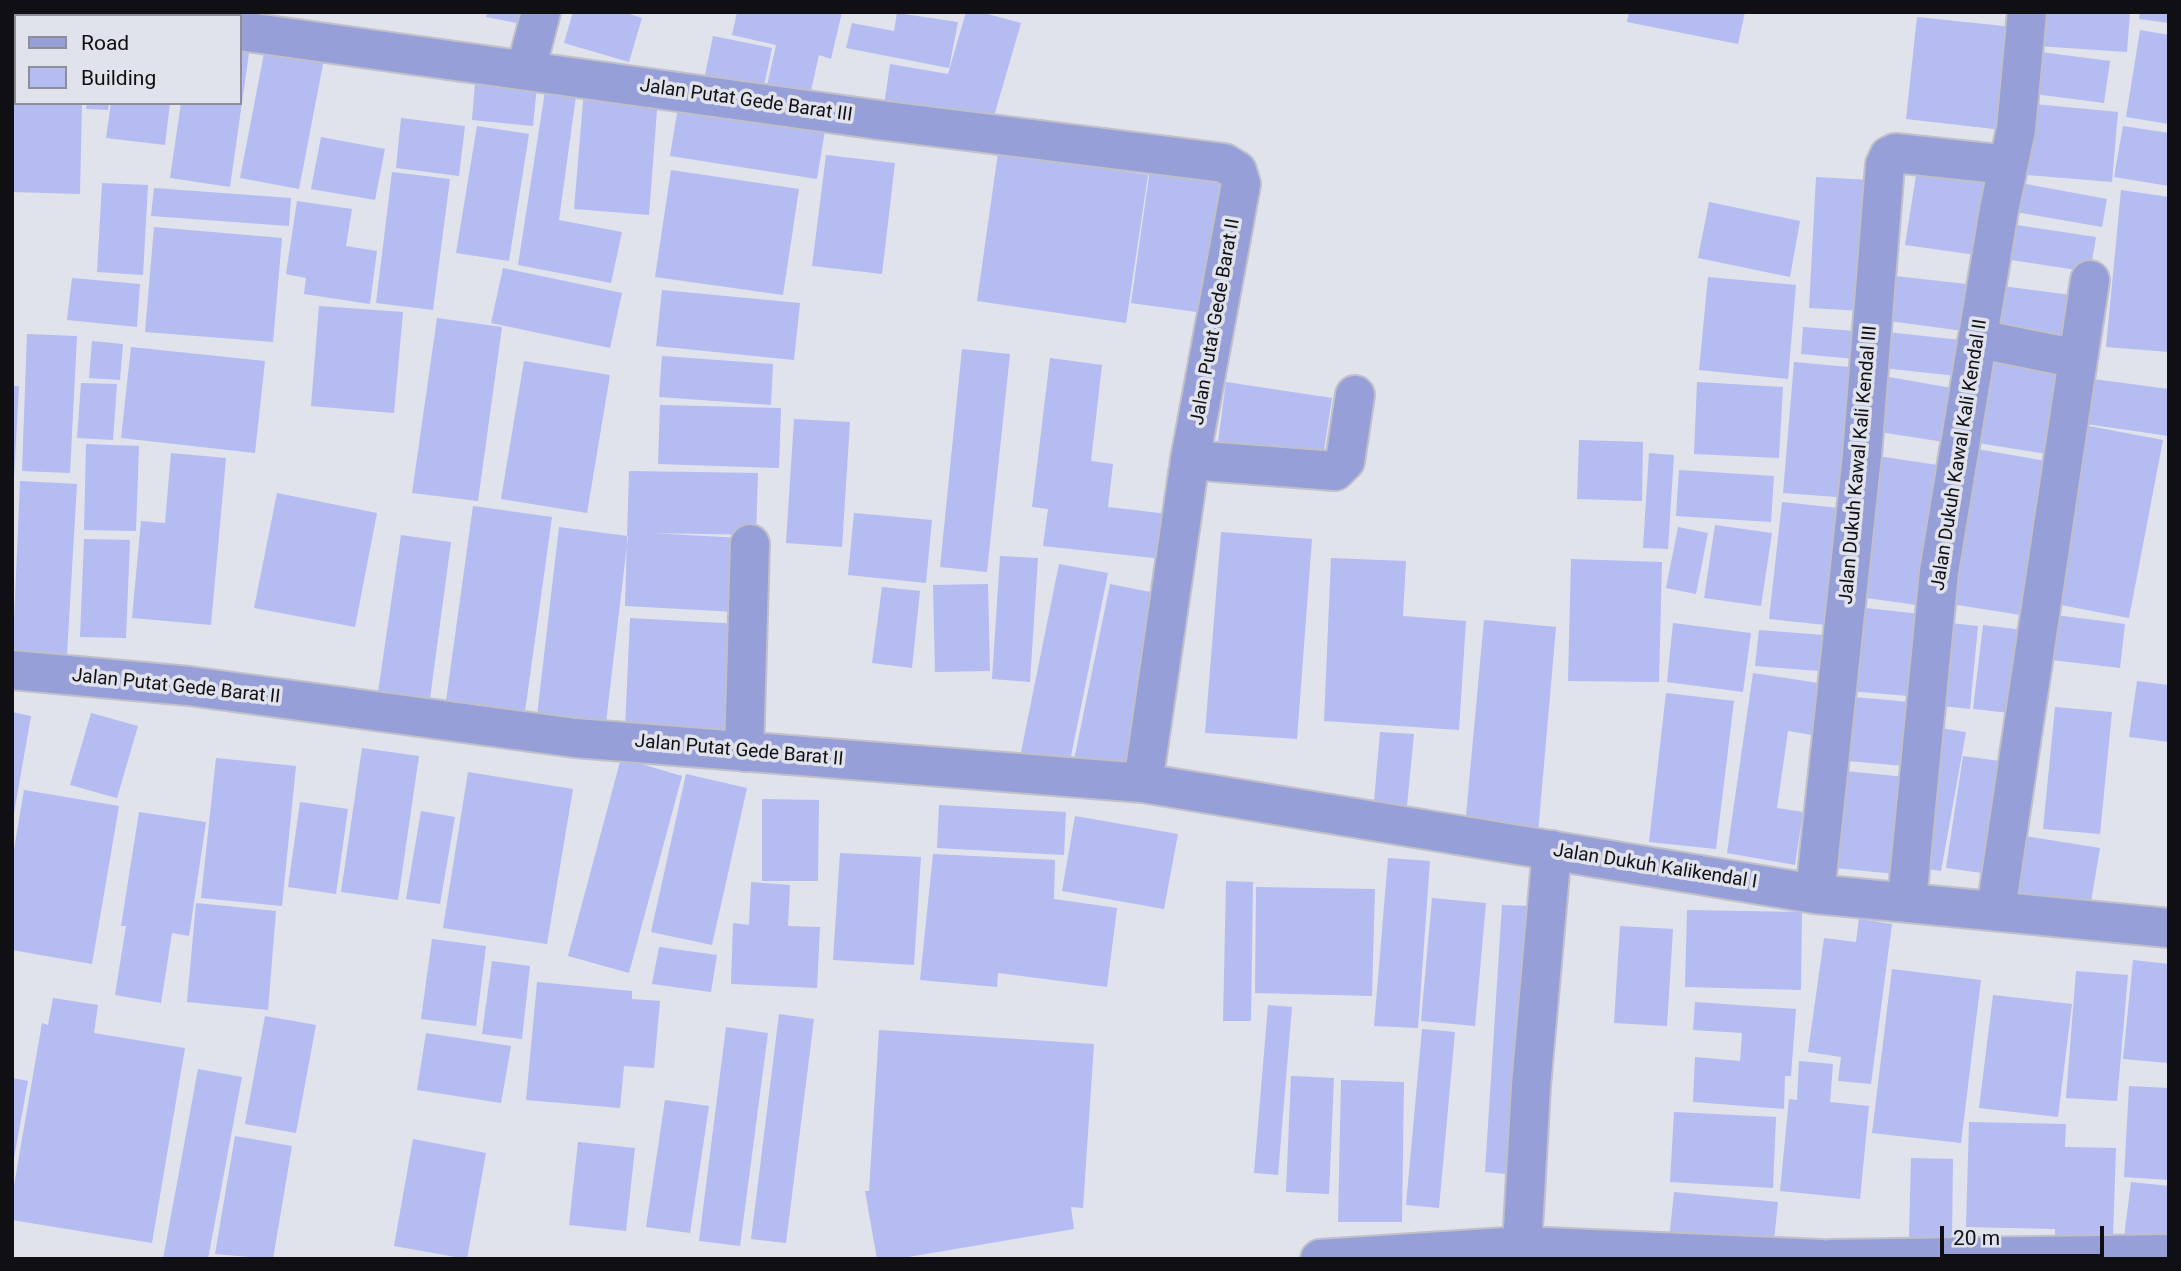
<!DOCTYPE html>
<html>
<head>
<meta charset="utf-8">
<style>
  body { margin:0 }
  #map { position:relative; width:2181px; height:1271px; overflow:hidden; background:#e0e2ec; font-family:Roboto,sans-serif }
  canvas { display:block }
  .frame { position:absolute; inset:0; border:14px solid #101014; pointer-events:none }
  .legend { position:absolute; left:14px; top:14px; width:228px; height:91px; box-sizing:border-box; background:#e0e2ec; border:2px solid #8d8e96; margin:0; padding:9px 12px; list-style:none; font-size:21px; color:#101014 }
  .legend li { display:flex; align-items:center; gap:14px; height:35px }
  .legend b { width:35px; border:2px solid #8d8e96 }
  .scale { position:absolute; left:1940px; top:1226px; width:164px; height:32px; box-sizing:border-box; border:4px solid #101014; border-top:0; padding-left:9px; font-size:21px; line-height:24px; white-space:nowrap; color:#101014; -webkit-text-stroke:5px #e0e2ec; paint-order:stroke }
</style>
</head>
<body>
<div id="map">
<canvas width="2181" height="1271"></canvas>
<div class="frame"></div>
<ul class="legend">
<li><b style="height:9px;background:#979fd8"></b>Road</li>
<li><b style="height:19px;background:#b4bcf1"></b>Building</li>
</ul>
<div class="scale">20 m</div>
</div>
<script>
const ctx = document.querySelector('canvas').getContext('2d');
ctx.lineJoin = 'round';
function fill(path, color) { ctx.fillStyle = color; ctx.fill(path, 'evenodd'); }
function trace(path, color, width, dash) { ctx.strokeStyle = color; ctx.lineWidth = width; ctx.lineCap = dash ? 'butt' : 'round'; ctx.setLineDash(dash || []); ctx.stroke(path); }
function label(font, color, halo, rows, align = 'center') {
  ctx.font = font + ' Roboto,sans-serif'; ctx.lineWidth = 7; ctx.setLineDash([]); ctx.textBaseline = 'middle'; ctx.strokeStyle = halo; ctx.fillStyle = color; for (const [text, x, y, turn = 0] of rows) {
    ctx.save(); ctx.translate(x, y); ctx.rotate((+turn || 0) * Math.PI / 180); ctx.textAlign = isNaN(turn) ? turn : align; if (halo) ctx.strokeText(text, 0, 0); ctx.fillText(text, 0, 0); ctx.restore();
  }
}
const building = new Path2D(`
  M487 12H536L533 26 486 17Z
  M573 12H623L642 18 629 62 564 43Z
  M737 12H842L831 59 819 55 809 99 766 90 776 45 732 35Z
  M966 12H980L1021 23 992 123 884 106 890 64 948 74Z
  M1629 12H1745L1738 44 1627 22Z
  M2040 12H2130L2127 52 2037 46Z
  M2140 12H2169V23L2139 19Z
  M897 13 958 22 949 68 846 48 852 23 894 31Z
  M1917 17 2013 27 2002 130 1906 119Z
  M2140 30 2169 35V124L2126 117Z
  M713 36 772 48 763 91 704 80Z
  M240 38 251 39 230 187 170 178 181 103H240Z
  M266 43 325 54 299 189 240 178Z
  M2041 52 2110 61 2104 103 2035 94Z
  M476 70 538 76 533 126 472 120Z
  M12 79H16V103H82L80 194 12 192Z
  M584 90 658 97 649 215 574 209Z
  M545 91 576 96 559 220 622 232 611 283 518 265Z
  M680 95 827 118 817 179 670 156Z
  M87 103H109L108 110 86 109Z
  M111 103H170L165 145 106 138Z
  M2034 104 2118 112 2112 182 2027 175Z
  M401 118 465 126 459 176 396 168Z
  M477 126 529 134 509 261 456 253Z
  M2123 126 2169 133V186L2114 177Z
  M321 137 385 149 375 200 311 189Z
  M998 153 1148 175 1126 323 977 301Z
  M826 155 895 163 882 274 812 266Z
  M1150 169 1230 181 1211 314 1131 303Z
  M1917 169 1994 180 1983 256 1905 245Z
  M671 170 799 189 783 295 655 277Z
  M392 172 450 179 433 310 376 303Z
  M1816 177 1870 180 1864 311 1809 308Z
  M2015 182 2107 199 2102 227 2010 211Z
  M102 183 148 185 143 275 97 272Z
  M154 188 291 198 289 226 151 216Z
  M2121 190 2169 197V352L2106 347Z
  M297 201 352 209 346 246 377 251 370 304 304 294 306 278 286 274Z
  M1709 202 1800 221 1790 277 1698 258Z
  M2003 223 2096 237 2090 272 1998 258Z
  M154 227 282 238 273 342 145 332Z
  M503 268 622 293 610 348 491 323Z
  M1895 276 1976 285 1971 332 1889 321Z
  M1708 277 1796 285 1788 379 1699 370Z
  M72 278 140 284 137 327 67 320Z
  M1994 285 2079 296 2074 336 1989 325Z
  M662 290 800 303 794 360 656 346Z
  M319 306 403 312 394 413 311 406Z
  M437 318 502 327 478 501 412 493Z
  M1803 327 1868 332 1866 360 1801 354Z
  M1887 332 1970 341 1966 377 1883 368Z
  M27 334 77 336 70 473 22 471Z
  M92 341 123 344 120 380 89 378Z
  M131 347 265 361 255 453 121 438Z
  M962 349 1010 354 987 572 940 567Z
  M1985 355 2067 367 2053 455 1972 442Z
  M662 356 773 364 771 405 659 397Z
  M1050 358 1102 365 1091 461 1113 464 1108 507 1177 515 1172 560 1043 546 1048 509 1032 507Z
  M524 361 610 375 587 513 501 499Z
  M1794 362 1860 368 1849 498 1783 493Z
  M1883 376 1952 388 1944 442 1873 431Z
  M2078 377 2169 389V436L2072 422Z
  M1226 382 1332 398 1323 457 1218 442Z
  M1697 382 1783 387 1779 458 1694 454Z
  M81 383 117 384 113 440 77 438Z
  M12 386H19L14 478H12Z
  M660 405 781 408 779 468 658 464Z
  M794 419 850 422 842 547 786 543Z
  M2078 424 2163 440 2129 618 2045 602Z
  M1579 440 1643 442 1642 501 1577 499Z
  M86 444 139 446 136 531 84 530Z
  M1971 448 2058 463 2033 617 1945 603Z
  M171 453 226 458 211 625 132 618 141 521 165 523Z
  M1649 453 1674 455 1668 549 1643 548Z
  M1871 455 1944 466 1924 606 1852 596Z
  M1679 470 1774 476 1771 522 1676 516Z
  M629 471 758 473 756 535 652 533 740 538 736 612 625 606Z
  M20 481 77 484 66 671 12 668Z
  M277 493 377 513 355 627 254 608Z
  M1782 502 1848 509 1835 626 1769 619Z
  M473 506 552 517 524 719 445 708Z
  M854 513 932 520 926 583 848 575Z
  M1715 525 1772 533 1761 606 1704 598Z
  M559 527 628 536 605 731 536 724Z
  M1678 527 1708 533 1696 594 1666 588Z
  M1221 532 1312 539 1297 739 1205 733Z
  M401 535 451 542 429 706 377 699Z
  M84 539 130 540 126 638 80 637Z
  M1000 556 1038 558 1030 682 992 679Z
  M1331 558 1406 561 1403 616 1466 621 1459 730 1324 721Z
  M1571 559 1662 562 1659 682 1568 681Z
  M1059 564 1108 573 1069 766 1020 757Z
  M988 584 990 671 935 672 933 585Z
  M1110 584 1165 595 1128 775 1073 765Z
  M882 587 920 591 912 668 872 663Z
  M1856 607 1930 615 1921 697 1848 691Z
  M2048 614 2125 624 2120 668 2043 659Z
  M630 618 741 624 733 734 625 728Z
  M1484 620 1556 627 1538 833 1465 826Z
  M1941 622 1978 626 1970 709 1932 705Z
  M1673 623 1751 633 1743 692 1667 682Z
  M1983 625 2029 631 2019 714 1973 709Z
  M1759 630 1836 636 1832 672 1755 666Z
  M1753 673 1825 684 1818 736 1788 731 1777 808 1803 812 1795 865 1727 853Z
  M2137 681 2169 685V742L2129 737Z
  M1666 693 1734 701 1716 849 1649 842Z
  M1843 696 1921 703 1915 767 1837 760Z
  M2055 707 2112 712 2100 834 2043 829Z
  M12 712 31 716 14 813H12Z
  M91 713 138 726 117 798 70 785Z
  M1940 728 1966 732 1941 871 1915 867Z
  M1380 732 1414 734 1406 816 1373 813Z
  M362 748 419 756 398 900 341 892Z
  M1963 756 2014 763 1997 875 1946 868Z
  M216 758 296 766 282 906 201 898Z
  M621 758 682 776 629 973 568 956Z
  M1835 770 1916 778 1905 875 1825 867Z
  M468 772 573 789 547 944 443 928Z
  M686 774 747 788 712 945 651 932Z
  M24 790 119 806 92 964 12 950V861Z
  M762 799 819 800 818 881H762Z
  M300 802 348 809 336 894 288 887Z
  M939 805 1066 812 1064 855 937 848Z
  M421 811 455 817 440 904 406 899Z
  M139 812 206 822 189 936 172 933 161 1003 115 995 126 926H121Z
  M1075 816 1178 834 1164 909 1062 891Z
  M2012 834 2100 848 2090 908 2002 894Z
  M840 853 921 857 914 965 833 960Z
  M933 854 1055 860 1054 899 1117 908 1107 987 998 973 997 987 920 980Z
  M1388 858 1430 861 1418 1028 1374 1026Z
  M1226 881 1253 882 1251 1021H1223Z
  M751 882 790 885 788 926 820 927 817 988 731 984 733 923 749 925Z
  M1256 887 1375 889 1372 996 1255 993Z
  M1432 898 1486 903 1475 1026 1421 1021Z
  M196 903 276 911 268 1010 187 1002Z
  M1502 905 1532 906 1515 1175 1485 1172Z
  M1687 910 1802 912 1801 990 1685 987Z
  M1859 919 1892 924 1871 1084 1838 1081 1841 1057 1808 1052 1824 938 1856 942Z
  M1620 926 1673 929 1667 1026 1614 1023Z
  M432 939 486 946 476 1026 421 1019Z
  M659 947 717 955 711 992 652 984Z
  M2133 960 2169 964V1063L2123 1059Z
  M492 961 530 966 522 1039 482 1034Z
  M1892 969 1981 980 1961 1143 1872 1133Z
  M2076 971 2128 975 2117 1101 2066 1098Z
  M537 982 632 991V999L660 1001 654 1068 624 1066 620 1108 526 1100Z
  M1993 995 2072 1004 2058 1117 1979 1108Z
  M53 998 98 1005 94 1033 185 1048 152 1243 12 1220V1197L42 1023 48 1025Z
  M1695 1002 1796 1009 1791 1076H1785L1784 1109 1693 1102 1695 1057 1740 1061 1742 1033 1693 1030Z
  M1268 1005 1292 1007 1278 1175 1254 1173Z
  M779 1014 814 1019 786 1243 751 1239Z
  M265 1016 316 1025 296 1133 245 1124Z
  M726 1027 768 1033 740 1246 699 1241Z
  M1422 1029 1455 1032 1439 1208 1406 1205Z
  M879 1030 1094 1044 1083 1208 1071 1207 1074 1229 896 1259H877L865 1191H869Z
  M426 1033 511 1046 501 1103 417 1090Z
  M1799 1061 1833 1064 1830 1102 1869 1106 1860 1199 1780 1191 1789 1099 1797 1100Z
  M198 1069 242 1077 208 1259H163Z
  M1291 1076 1334 1078 1329 1194 1286 1192Z
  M12 1078 28 1081 14 1158H12Z
  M1341 1080 1404 1082 1402 1222H1338Z
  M2129 1086 2169 1088V1180L2124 1177Z
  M665 1100 709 1106 690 1233 646 1227Z
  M1674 1112 1776 1117 1773 1188 1670 1182Z
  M1969 1122 2066 1124 2065 1147 2116 1148 2113 1237 2055 1235V1229L1966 1227Z
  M235 1136 292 1146 273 1259 215 1254Z
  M413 1139 486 1153 467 1259 394 1246Z
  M578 1142 635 1148 626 1231 569 1225Z
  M1911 1158 1953 1159 1952 1238 1909 1237Z
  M2131 1182 2169 1186V1242L2124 1237Z
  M1674 1192 1778 1202 1773 1250 1669 1240Z`);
const minor = new Path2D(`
  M99 12 125 16
  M240 31 879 120 1224 163 1237 171 1241 184 1190 460 1143 783
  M526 69 541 12
  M1979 339 2078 359 1996 910
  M2078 359 2090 280
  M1190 460 1335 471 1345 461 1355 395
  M12 670 189 686 575 738 1143 783 1815 894 2169 928
  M744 752 750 544
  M1815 894 1862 455 1885 165 1889 156 1895 153 2008 165
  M1907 900 1939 572 1999 210 2016 129 2027 12
  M1522 1246 1531 1086 1552 850
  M1320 1259 1522 1246 1821 1259
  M1830 1259 2169 1254`);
const streetNames = [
  ["Jalan Putat Gede Barat III",746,101,8],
  ["Jalan Putat Gede Barat II",1216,322,-80],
  ["Jalan Dukuh Kawal Kali Kendal II",1960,455,-81],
  ["Jalan Dukuh Kawal Kali Kendal III",1859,465,-85],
  ["Jalan Putat Gede Barat II",176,687,6],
  ["Jalan Putat Gede Barat II",739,751,5],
  ["Jalan Dukuh Kalikendal I",1655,867,9]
];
fill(building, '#b4bcf1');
trace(minor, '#bfc0c9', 42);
trace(minor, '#979fd8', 38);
label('19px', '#101014', '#e0e2ec', streetNames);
</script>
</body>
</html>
